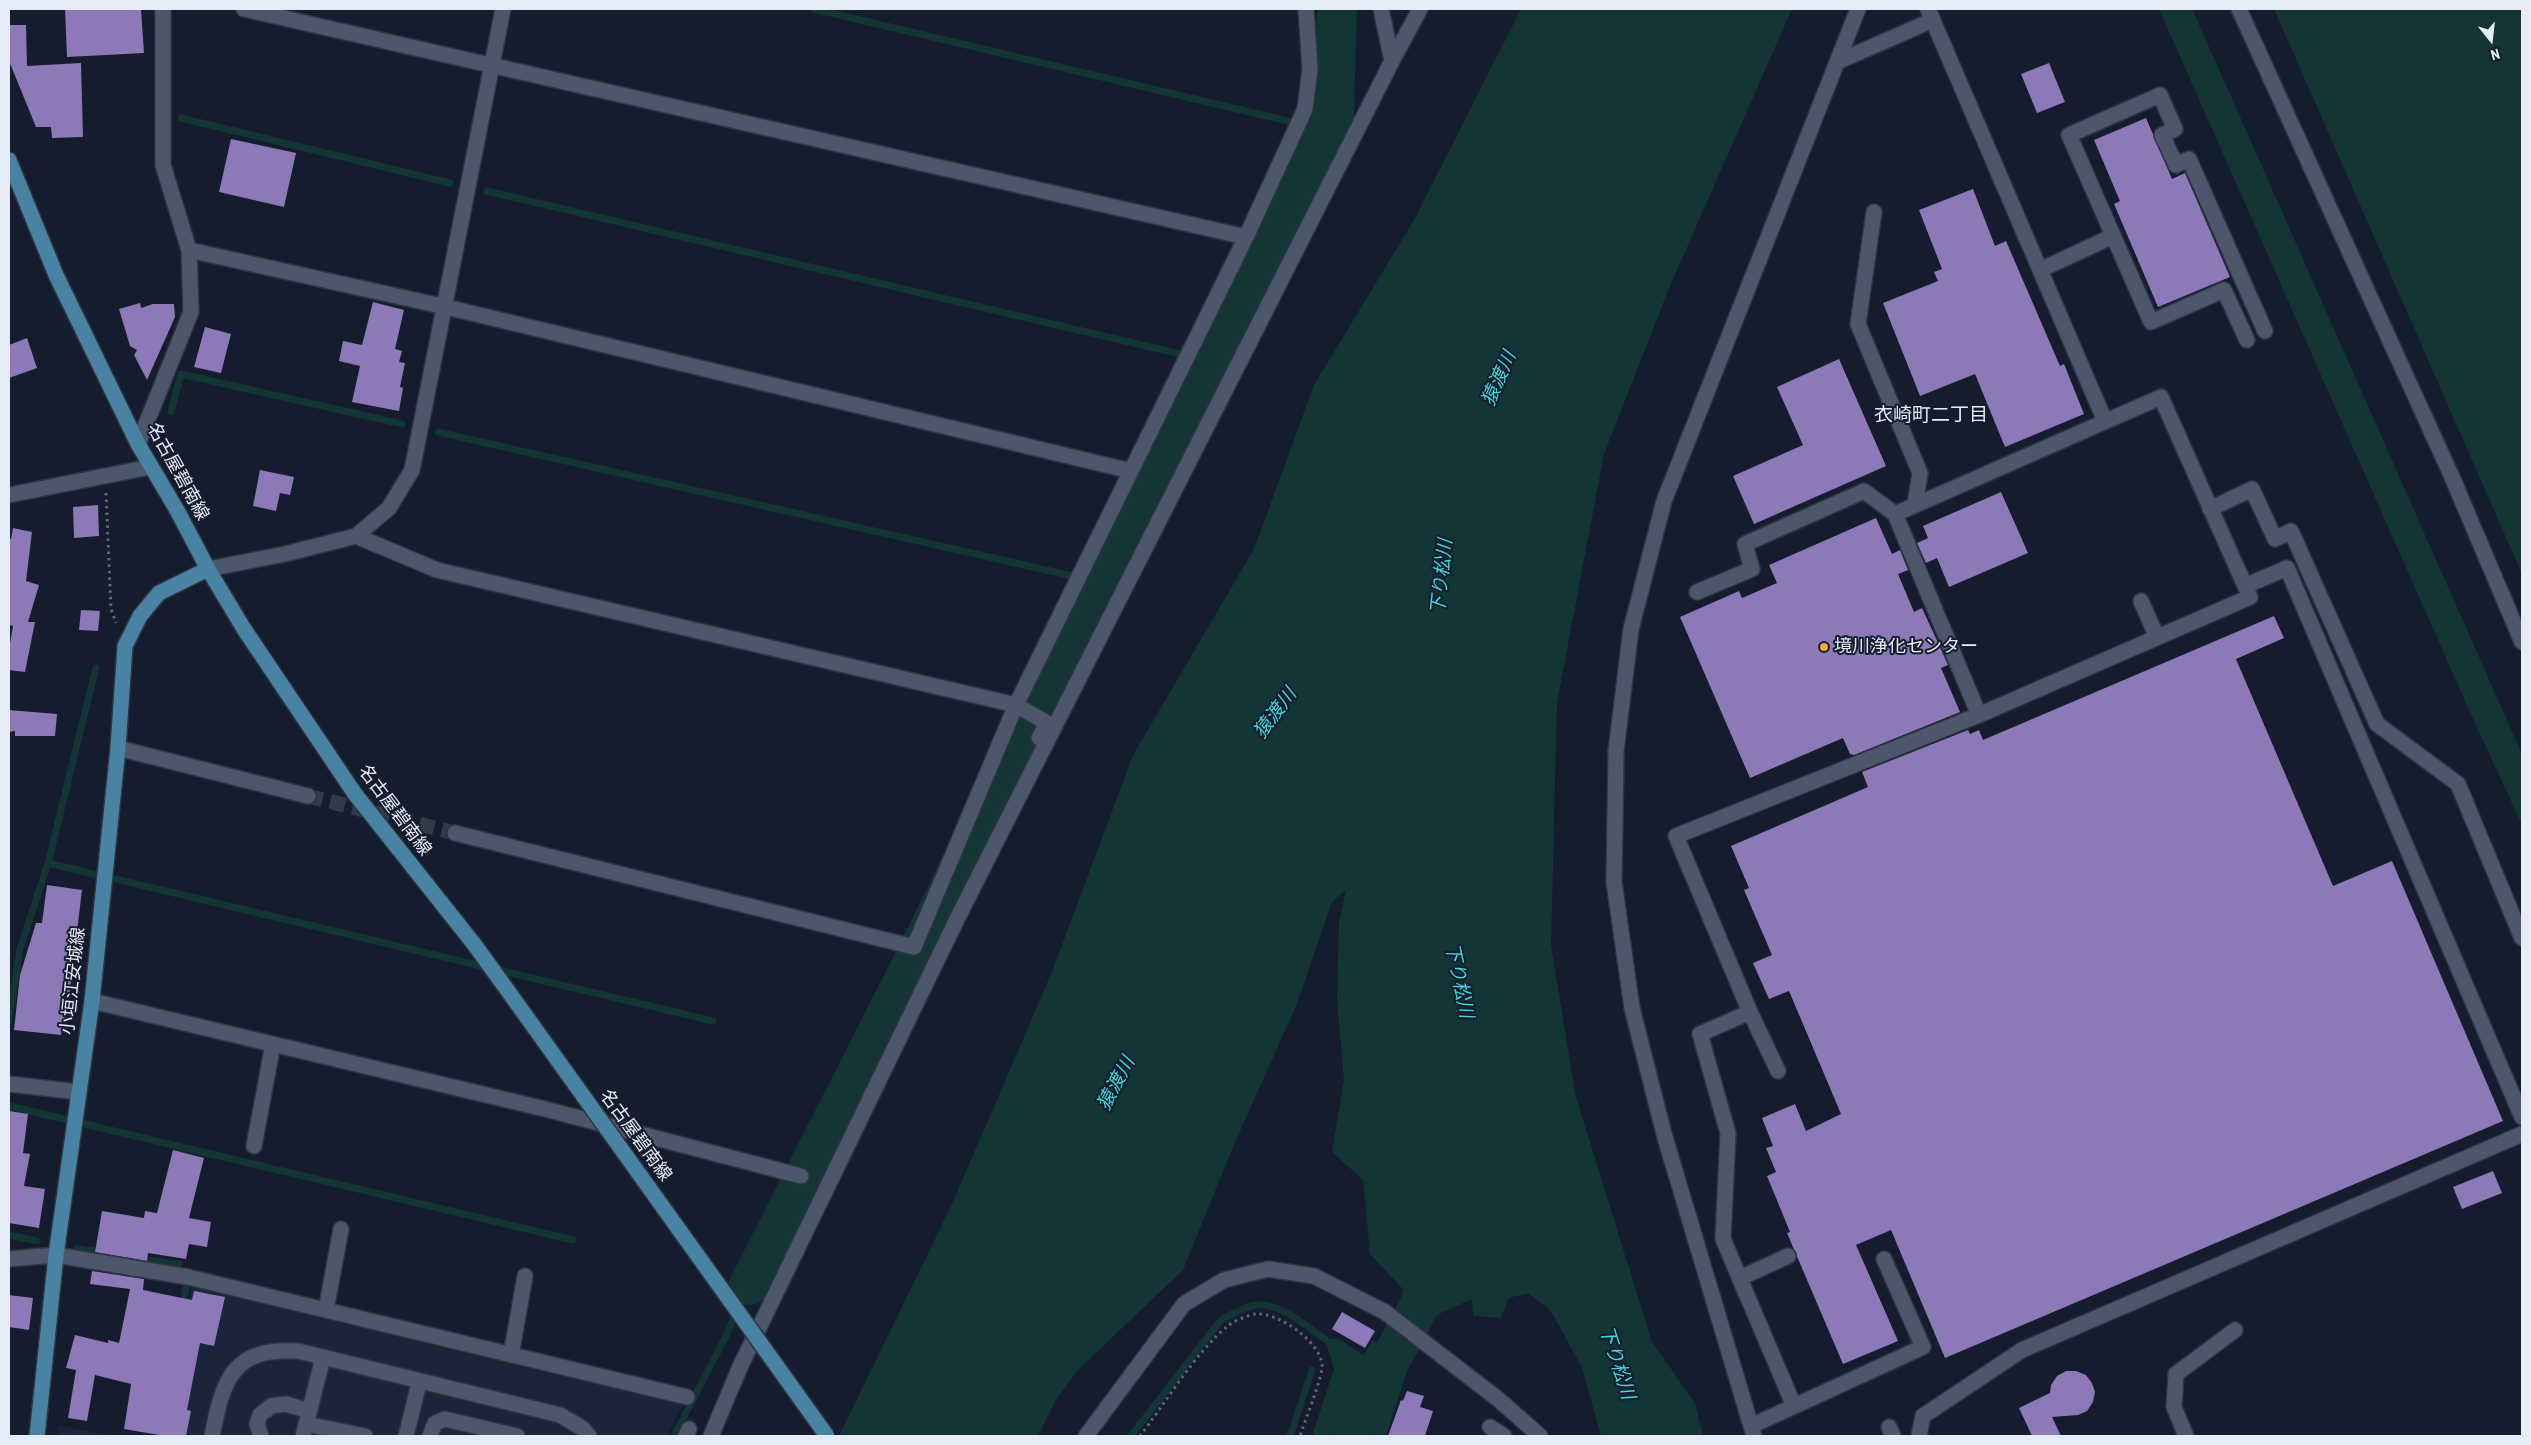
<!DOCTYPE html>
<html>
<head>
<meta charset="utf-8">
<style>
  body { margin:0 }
  #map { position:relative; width:2531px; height:1445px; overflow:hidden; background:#141c2d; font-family:"Roboto Condensed",sans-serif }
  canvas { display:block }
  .frame { position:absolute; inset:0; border:10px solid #e5ebf7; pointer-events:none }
  .north { position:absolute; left:2466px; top:15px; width:50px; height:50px; -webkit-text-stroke:4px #141c2d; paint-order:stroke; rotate:164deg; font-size:14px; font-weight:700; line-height:20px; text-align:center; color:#e5ebf7 }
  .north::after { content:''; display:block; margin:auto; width:18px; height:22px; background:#e5ebf7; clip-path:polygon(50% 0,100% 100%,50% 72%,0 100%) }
</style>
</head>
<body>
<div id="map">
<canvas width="2531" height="1445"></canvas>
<div class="frame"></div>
<div class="north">N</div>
</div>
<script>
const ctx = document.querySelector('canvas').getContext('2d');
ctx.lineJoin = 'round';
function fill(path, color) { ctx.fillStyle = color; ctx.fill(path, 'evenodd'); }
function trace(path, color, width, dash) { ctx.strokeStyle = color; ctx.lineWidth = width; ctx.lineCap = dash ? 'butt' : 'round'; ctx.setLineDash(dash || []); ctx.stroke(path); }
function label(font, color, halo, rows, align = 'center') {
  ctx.font = font + ' "Roboto Condensed","Noto Sans JP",sans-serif'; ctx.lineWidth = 4; ctx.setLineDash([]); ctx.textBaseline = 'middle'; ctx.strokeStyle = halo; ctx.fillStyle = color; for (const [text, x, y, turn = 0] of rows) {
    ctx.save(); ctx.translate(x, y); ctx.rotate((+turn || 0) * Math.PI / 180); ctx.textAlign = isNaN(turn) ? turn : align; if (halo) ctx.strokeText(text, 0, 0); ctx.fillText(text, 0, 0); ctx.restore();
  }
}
const built = new Path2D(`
  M192 1287 500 1362 683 1405 667 1436H162Z
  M58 1425 113 1436H57Z`);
const water = new Path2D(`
  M1521 9H1792L1670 286 1604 454 1557 703 1551 946 1576 1097 1652 1342 1695 1403 1703 1436H1601L1582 1368 1551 1311 1528 1293 1509 1298 1501 1318 1473 1316 1472 1299 1430 1318 1370 1254 1363 1180 1332 1152 1344 1080 1337 1000 1339 923 1346 890 1332 902 1296 1006 1233 1147 1183 1270 1078 1370 1057 1398 1038 1436H839L951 1206 1015 1058 1053 969 1133 755 1254 549 1314 385 1414 220Z
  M2159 9H2192L2234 103 2522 754V825L2469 710Z
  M2274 9H2522V574Z
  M1389 1332 1408 1349 1399 1360 1408 1368 1386 1436H1312L1334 1369 1325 1339H1339L1363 1355 1373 1340 1380 1346Z`);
const stream = new Path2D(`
  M814 9 1326 130
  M181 118 450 183
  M487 191 1210 361
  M171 412 181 374 402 424
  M438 432 1099 582
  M48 863 713 1021
  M9 1021 20 949 48 863 96 668
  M9 1106 573 1240
  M9 1235 37 1241
  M77 1248 124 1257
  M139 1259 179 1264
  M183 1306 186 1287
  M674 1436 724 1340 749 1285
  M1131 1436 1221 1320C1233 1314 1250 1303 1265 1305 1287 1308 1307 1327 1325 1339
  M1290 1436 1312 1370`);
const river = new Path2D(`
  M749 1285 918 952 1038 706 1334 114 1337 9
  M1350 1436 1419 1306 1441 1255`);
const building = new Path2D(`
  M65 9H141L144 53 67 57Z
  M9 25H26L27 66 81 63 83 137 52 138 51 127H36L9 61Z
  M2049 63 2065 102 2037 113 2021 74Z
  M2146 118 2172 179 2185 173 2230 277 2158 307 2114 204 2120 201 2094 140Z
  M231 139 296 153 284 207 219 192Z
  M1973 189 1995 246 2006 241 2060 366 2064 364 2084 414 2005 447 1975 374 1920 396 1883 303 1938 281 1934 272 1942 269 1919 210Z
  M373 302 404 310 395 349 402 351 399 362 405 363 400 387 403 388 399 411 352 402 360 366 339 361 343 341 362 345Z
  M140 303 141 308 153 304H174L175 317 147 380 134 355 137 350 130 346 119 309Z
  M205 327 231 334 221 373 194 367Z
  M27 338 37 368 9 378V345Z
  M1839 359 1886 466 1754 524 1733 476 1803 445 1777 387Z
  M260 470 294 477 290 495 280 493 276 511 253 506Z
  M2001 492 2028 553 1949 587 1937 558 1926 563 1917 543 1928 538 1923 526Z
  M98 505 99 536 74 538 73 507Z
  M1876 518 1892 554 1900 550 1908 570 1898 574 1914 612 1922 608 1939 645 1948 665 1941 668 1960 712 1854 755 1850 754 1843 738 1750 778 1680 617 1739 591 1742 598 1777 583 1769 565Z
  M13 528 32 532 26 581 39 585 28 622H35L25 672 9 670V649L13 626 9 625V539H11Z
  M81 610 100 611 98 631 79 630Z
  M2274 616 2284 638 2236 659 2333 886 2392 861 2503 1121 1945 1358 1891 1230 1856 1245 1898 1341 1843 1364 1787 1233 1790 1232 1767 1176 1776 1172 1766 1148 1773 1146 1762 1118 1795 1104 1806 1131 1841 1114 1789 991 1769 999 1753 963 1772 955 1744 890 1749 888 1731 846 1868 787 1862 772 1968 730 1970 734 1979 730 1983 740Z
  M9 710 57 714 55 736H15V731L9 732Z
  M47 885 82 890 66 1023 63 1022 61 1035 14 1030 20 975 36 923H42Z
  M9 1111 28 1114 23 1153 30 1154 24 1186 45 1189 39 1228 9 1223Z
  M173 1150 204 1158 189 1218 211 1222 207 1247 189 1244 186 1259 148 1253 147 1261 95 1252 102 1211 144 1218 145 1211 157 1213Z
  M2493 1171 2502 1193 2462 1209 2453 1187Z
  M92 1271 144 1279 143 1290 192 1300 194 1291 225 1297 214 1346 200 1343 187 1410 191 1411 186 1436H165L124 1429 131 1384 95 1375 87 1421 68 1418 76 1370 66 1368 75 1335 108 1343V1340L119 1343 130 1289 90 1284Z
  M9 1295 33 1298 29 1330 9 1327Z
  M1342 1312 1375 1331 1365 1348 1332 1329Z
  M2066 1371H2076L2086 1375 2092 1383 2095 1392 2093 1402 2087 1411 2078 1415 2052 1417 2061 1436H2032L2019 1408 2050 1393 2051 1385 2057 1376Z
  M1407 1391 1424 1396 1420 1407 1433 1411 1425 1436H1388L1401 1400 1403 1401Z`);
const minorTunnel = new Path2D(`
  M308 796 455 833`);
const path = new Path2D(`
  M106 493 111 609 116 623
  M1140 1436C1164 1405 1198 1349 1228 1326 1233 1321 1249 1315 1256 1314 1278 1312 1319 1341 1322 1364 1324 1374 1304 1423 1300 1436`);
const minor = new Path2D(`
  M163 9V165L189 250 446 307 1131 471 1246 237 1305 109 1310 69 1306 9
  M244 9 1246 237
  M1381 9 1392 61
  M1928 9 2105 421
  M2239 9 2452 477 2522 642
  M1837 62 1933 20
  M1874 212 1858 324 1920 473 1915 505
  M2040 270 2113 236
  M2247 340 2224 290 2151 322 2069 135 2160 95 2175 129 2162 135 2176 165 2189 159 2265 331
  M138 444 191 312 189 250
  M9 495 150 467
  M2210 509 2252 489 2275 539 2291 531 2377 724 2458 784 2522 938
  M356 536 437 570 1016 705 1131 471
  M208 569 285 554 356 536 389 508 412 470 503 9
  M2245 586 2287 568 2522 1117
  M1697 592 1752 569 1745 544 1864 491 1895 514
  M2141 601 2157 637
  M118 748 308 796
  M455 833 914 947 1016 705 1047 723 1039 738
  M92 1001 545 1109 801 1176
  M1750 1012 1700 1034 1728 1133 1723 1239 1794 1406
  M1778 1071 1750 1012 1676 836 1979 715 2250 597 2161 397 1895 514 1979 715
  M9 1084 79 1092
  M254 1146 273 1044
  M9 1259 56 1255 188 1277 687 1397
  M1740 1278 1788 1256
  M326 1310 341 1229
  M511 1355 525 1276
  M306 1424 365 1436
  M1751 1426 1923 1347 1884 1259
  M1490 1427 1504 1436
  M1889 1427 1893 1436
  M212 1436C223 1380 232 1347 298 1351L560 1415 582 1428 589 1436
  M261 1436 257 1424 260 1415 271 1406 286 1404 309 1411
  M303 1436 323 1358
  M406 1436 419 1383
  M430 1436 435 1423 445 1419 517 1436
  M686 1436 689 1429
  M711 1436 740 1367 957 919 1392 61 1420 9
  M1086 1436 1184 1304 1224 1280 1268 1269 1314 1276 1385 1312 1498 1399 1540 1436
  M1754 1436 1664 1134 1632 1008 1614 882 1616 751 1631 629 1664 501 1858 9
  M1919 1436 1923 1416 2022 1350 2522 1134
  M2186 1436 2174 1407 2176 1374 2235 1330`);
const major = new Path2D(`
  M9 160 56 275 138 444 178 512 208 569 244 629 355 794 474 944 503 984
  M37 1436 56 1255 92 1001 118 748 125 646 140 616 159 593 208 569`);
const majorBridge = new Path2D(`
  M503 984 827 1436`);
const markers = [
  [1824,647,5,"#eca93a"]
];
const streetNames = [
  ["名古屋碧南線",177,472,61],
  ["名古屋碧南線",394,811,53],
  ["小垣江安城線",74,981,-84],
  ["名古屋碧南線",635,1136,54]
];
const poiNames = [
  ["境川浄化センター",1834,647]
];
const waterNames = [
  ["猿渡川",1500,379,-66],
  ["下り松川",1443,577,-84],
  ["猿渡川",1276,714,-53],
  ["下り松川",1458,981,78],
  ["猿渡川",1117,1084,-62],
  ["下り松川",1616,1363,72]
];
const neighbourhoodNames = [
  ["衣崎町二丁目",1931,416]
];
fill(built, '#1a243a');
fill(water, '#133535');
trace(stream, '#133535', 7);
trace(river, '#133535', 40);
fill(building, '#8d78b8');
trace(minorTunnel, '#333b4b', 15, [15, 8]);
trace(minor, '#2f3441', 18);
trace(major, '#2f3441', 18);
trace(path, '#606776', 3, [2.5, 4]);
trace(minor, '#4d576b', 15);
trace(major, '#4883a4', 15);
trace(majorBridge, '#2f3441', 18, []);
trace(majorBridge, '#4883a4', 15);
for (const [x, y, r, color] of markers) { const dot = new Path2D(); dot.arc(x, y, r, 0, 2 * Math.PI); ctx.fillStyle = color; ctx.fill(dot); trace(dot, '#141c2d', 2); }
label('18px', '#e5ebf7', '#141c2d', streetNames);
label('18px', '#e5ebf7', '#141c2d', poiNames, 'left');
label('italic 19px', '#3adbdd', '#141c2d', waterNames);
label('19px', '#e5ebf7', '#141c2d', neighbourhoodNames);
</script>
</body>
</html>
